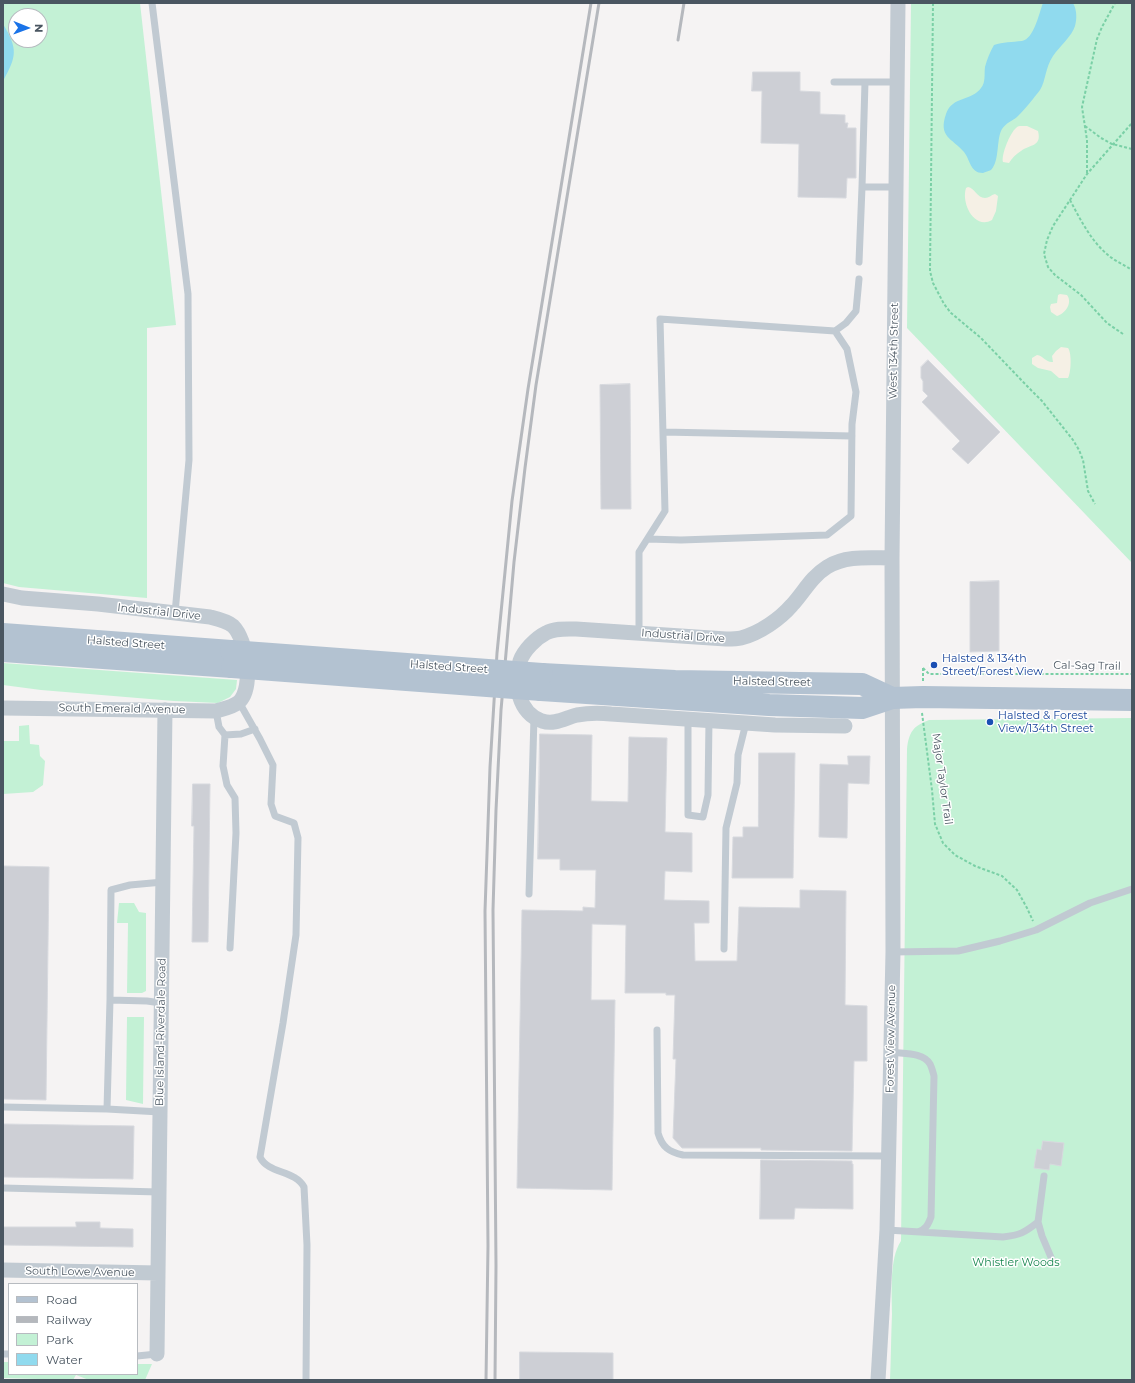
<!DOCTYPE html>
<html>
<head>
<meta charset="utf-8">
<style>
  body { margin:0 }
  #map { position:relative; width:1135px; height:1383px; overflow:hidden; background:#f5f3f3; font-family:Montserrat,sans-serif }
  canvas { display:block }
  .frame { position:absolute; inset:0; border:4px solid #4a5661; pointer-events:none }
  .legend { position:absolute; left:8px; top:1283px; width:130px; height:92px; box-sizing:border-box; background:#fff; border:1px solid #b7bbc0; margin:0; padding:5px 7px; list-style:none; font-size:12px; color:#4a5661 }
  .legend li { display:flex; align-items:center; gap:8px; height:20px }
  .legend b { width:20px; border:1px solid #b7bbc0 }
  .north { position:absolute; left:8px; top:8px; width:40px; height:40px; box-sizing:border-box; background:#fff; border:1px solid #b7bbc0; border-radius:50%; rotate:91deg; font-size:11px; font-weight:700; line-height:16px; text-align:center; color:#4a5661 }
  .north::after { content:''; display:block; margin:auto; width:14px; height:18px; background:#1a73e8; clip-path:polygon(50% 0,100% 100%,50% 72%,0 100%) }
</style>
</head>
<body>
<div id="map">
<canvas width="1135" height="1383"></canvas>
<div class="frame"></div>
<ul class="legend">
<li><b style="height:5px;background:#b3c2d1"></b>Road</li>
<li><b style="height:5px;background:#b5b8bd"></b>Railway</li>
<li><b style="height:11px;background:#c3f1d5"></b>Park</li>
<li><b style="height:11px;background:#90daee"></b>Water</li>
</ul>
<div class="north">N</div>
</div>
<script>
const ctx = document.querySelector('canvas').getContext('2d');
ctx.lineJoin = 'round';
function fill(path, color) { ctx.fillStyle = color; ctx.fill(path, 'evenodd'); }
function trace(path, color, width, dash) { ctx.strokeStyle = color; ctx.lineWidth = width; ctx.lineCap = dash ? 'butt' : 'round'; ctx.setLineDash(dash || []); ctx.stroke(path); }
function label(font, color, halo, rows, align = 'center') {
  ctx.font = font + ' Montserrat,sans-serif'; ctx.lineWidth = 3; ctx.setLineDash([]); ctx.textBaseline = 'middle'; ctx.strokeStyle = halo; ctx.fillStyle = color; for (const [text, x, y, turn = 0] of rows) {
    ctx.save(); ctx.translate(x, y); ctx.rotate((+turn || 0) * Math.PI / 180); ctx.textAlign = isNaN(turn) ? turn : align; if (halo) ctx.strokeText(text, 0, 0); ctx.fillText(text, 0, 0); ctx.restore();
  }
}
const green = new Path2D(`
  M3 3H140L176 325 147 328V598L19 587 3 583ZM16 16H40V40H16Z
  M911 3H1132V563L907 328Z
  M3 663 237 680 236 689 230 697 218 703 174 701 41 690 3 685Z
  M1132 718V1380H890C891 1358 891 1336 892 1314 892 1293 889 1259 901 1241L907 749C909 732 913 726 929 720Z
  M29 725 30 744 39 745 40 756 45 761 43 785 33 792 3 794V741H19V726Z
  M119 903H134L139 912 146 913V991L142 993H127L128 923H117Z
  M127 1017H144L143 1104 126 1100Z
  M3 1362H9V1374H137V1364H152L145 1380H89L76 1375 73 1380 3 1378Z`);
const sand = new Path2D(`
  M1022 126H1027L1038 131C1042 147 1030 144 1021 151 1016 154 1012 158 1009 163L1003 162C1001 155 1010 133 1016 128 1018 126 1019 126 1022 126Z
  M968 187C975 188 977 198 985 198 989 198 991 195 995 194L998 196 996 211 992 220C974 230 961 203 966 188Z
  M1060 294 1067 295C1073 303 1065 314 1057 316L1051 312 1050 307 1051 304 1057 303 1058 295Z
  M1061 347 1068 348C1072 353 1071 373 1068 378H1059L1051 371 1038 368 1032 364V358L1037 355C1044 356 1046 363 1053 362L1052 356 1056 351Z`);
const water = new Path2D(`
  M1043 3H1073C1077 10 1077 19 1075 26 1072 36 1059 47 1053 56 1045 68 1046 80 1040 90 1038 93 1035 96 1033 99 1028 105 1022 112 1017 117 1012 121 1006 123 1002 129 996 139 1000 161 991 170 989 171 985 172 983 173 970 173 970 159 964 152 952 138 938 137 946 114 952 96 972 101 981 88 986 82 984 74 985 67 987 59 990 52 994 45 1003 42 1012 42 1022 41 1034 39 1039 13 1043 3Z
  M3 24C18 49 17 56 3 81Z`);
const building = new Path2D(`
  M753 72H800V91L820 92V114L845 115V123H848L847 128H856V178H847L846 198 798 197 799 144 761 143 762 91H752Z
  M928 360 1000 432 968 464 952 449 960 441 922 402 928 396 923 391V381L921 378V367Z
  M630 384 631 509H601L600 385Z
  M999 581V651L970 652V582Z
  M540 734 592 735 591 801 628 802 629 737 667 738 665 832 692 833V872L665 871 664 900 709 901V923H694L695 961H737L739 907 800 908V890L846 891 845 1005 867 1006V1061H854L852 1151 761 1150V1148H682L673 1138 676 1059H673L675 995H666V993H625L626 925 592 924 591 1000H615L612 1190 517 1188 522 910 583 911V907L595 908 596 870H560V859H538Z
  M759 753H795L793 878H732L733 837H743V827H758Z
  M848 756H870L869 784 848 783 847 838 819 837 820 764 848 765Z
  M193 784H210L208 942H192L194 826H192Z
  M3 866 49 867 46 1100 3 1099Z
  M3 1124 134 1126 133 1179 3 1177Z
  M1043 1141 1064 1143 1061 1166 1050 1164 1049 1170 1034 1168 1037 1149 1041 1150Z
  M761 1160 852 1161V1164H853V1209L795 1208 794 1219H760Z
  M76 1222H100V1228L133 1229V1247L3 1245V1227H76Z
  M520 1352 613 1353V1380H520Z`);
const path = new Path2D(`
  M933 3 930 271 933 283 944 304 951 313 981 338 1028 387 1042 401 1073 440 1079 450 1083 460 1088 491 1095 504
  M1085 126 1101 138 1112 144 1132 149
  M1087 173V140L1082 107 1097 39 1102 27 1115 3
  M1070 200C1080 219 1091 241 1108 255 1115 261 1124 265 1132 270
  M1123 334 1107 323 1081 295 1055 275 1048 267 1044 254 1047 240 1053 226 1087 174 1132 123
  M923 668 929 674H1132
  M923 681V668
  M922 713 932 790 935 824 943 843 955 855 975 866 1002 876 1017 890 1027 908 1033 921`);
const lane = new Path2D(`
  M152 3 188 294 189 460 175 613
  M834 82H897
  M862 187 865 82
  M859 262 862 187H896
  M835 331 846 323 856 311 859 279
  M663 432 852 436
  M639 633V552L665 511 660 319 835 331 847 349 856 392 852 424 851 516 827 535 681 540 648 539
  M239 702 260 739 273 765 271 804 275 816 294 823 298 838 296 935 283 1023 260 1157C268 1174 295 1170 304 1187L307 1245 306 1380
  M216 711 219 727 225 735
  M688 719V815L703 817 708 795 709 720
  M529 894 534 717
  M230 948 236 833 235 798 227 785 223 766 225 735 241 734 255 729
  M724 949 726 828 737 783 738 755 746 723
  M893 952 958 951 1000 941 1036 930 1090 903 1132 889
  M110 1000 111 890 130 885 163 882
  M657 1030 658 1133C662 1147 669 1152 683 1155L889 1156
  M891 1052C903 1054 923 1052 930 1064 932 1068 933 1072 934 1076L931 1217C928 1225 926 1229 918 1232
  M3 1107 107 1109
  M160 1112 107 1109 110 1000 147 1001 161 1003
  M1044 1176 1038 1222 1042 1236 1053 1262
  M3 1188 159 1192
  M887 1230 1003 1237C1020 1235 1024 1233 1038 1222
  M3 1354H9
  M137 1356 157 1354`);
const street = new Path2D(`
  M3 594 22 598 98 604 210 617C218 619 227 621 233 626 247 640 254 687 239 702 233 707 223 709 216 711L3 708
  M845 726 775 725 611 714C600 713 588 713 577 715 565 718 555 725 542 721 518 713 513 682 520 661 524 650 536 638 546 633 555 628 567 629 576 629L726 639C731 639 737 639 741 638 760 633 780 619 792 605 804 592 811 577 827 567 846 555 870 558 892 558
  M3 1270 158 1273
  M157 1354 165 710
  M878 1380 887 1230 893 952 892 558 898 3`);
const primary = new Path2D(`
  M3 634 231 651
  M3 651 232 667
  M542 674 675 681 862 684 892 698
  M541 690 769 705 862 708 892 698 923 697 1132 700`);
const rail = new Path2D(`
  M678 40 684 3
  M486 1380 488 1246 485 911 490 767 497 653 512 501 528 389 591 3
  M495 1380 496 1266 493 910 496 810 501 710 514 562 525 468 536 385 599 3`);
const primaryBridge = new Path2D(`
  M231 651 542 674
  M232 667 541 690`);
const markers = [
  [934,665,4,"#1a4fb4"],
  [990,722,4,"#1a4fb4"]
];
const streetNames = [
  ["West 134th Street",894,351,-89],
  ["Industrial Drive",159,612,6],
  ["Industrial Drive",683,636,4],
  ["Halsted Street",126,643,4],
  ["Cal-Sag Trail",1087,666,1],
  ["Halsted Street",449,667,4],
  ["Halsted Street",772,682,1],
  ["South Emerald Avenue",122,709,1],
  ["Major Taylor Trail",942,779,82],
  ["Blue Island-Riverdale Road",161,1032,-89],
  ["Forest View Avenue",891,1039,-89],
  ["South Lowe Avenue",80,1272,1]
];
const transitNames = [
  ["Halsted & 134th",942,659],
  ["Street/Forest View",942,672],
  ["Halsted & Forest",998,716],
  ["View/134th Street",998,729]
];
const parkNames = [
  ["Whistler Woods",1016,1263]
];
fill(green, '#c3f1d5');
fill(sand, '#f5f0e5');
fill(water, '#90daee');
fill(building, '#cdcfd5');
trace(building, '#d7d9de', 1);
trace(path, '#7ad0a6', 2, [3, 2]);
trace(lane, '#c1cad2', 7);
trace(street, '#c1cad2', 15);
trace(primary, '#b3c2d1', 22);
trace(rail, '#b5b8bd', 3);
trace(primaryBridge, '#b3c2d1', 22);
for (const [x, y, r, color] of markers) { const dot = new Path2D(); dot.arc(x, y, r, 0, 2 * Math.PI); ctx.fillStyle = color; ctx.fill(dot); trace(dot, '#fff', 1.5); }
label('11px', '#4a5661', '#fff', streetNames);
label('11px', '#164399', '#fff', transitNames, 'left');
label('11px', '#17864f', '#fff', parkNames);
</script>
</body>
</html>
